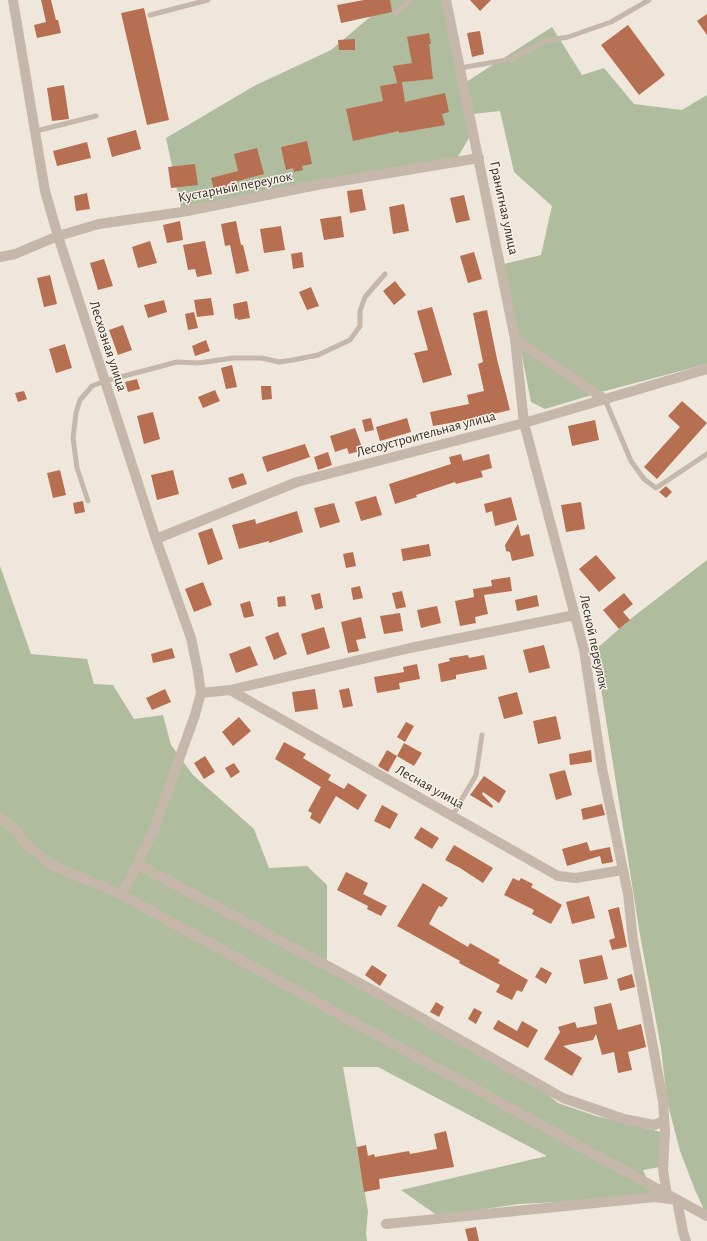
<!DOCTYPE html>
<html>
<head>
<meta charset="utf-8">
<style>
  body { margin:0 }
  canvas { display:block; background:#efe7dc }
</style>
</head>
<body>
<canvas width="707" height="1241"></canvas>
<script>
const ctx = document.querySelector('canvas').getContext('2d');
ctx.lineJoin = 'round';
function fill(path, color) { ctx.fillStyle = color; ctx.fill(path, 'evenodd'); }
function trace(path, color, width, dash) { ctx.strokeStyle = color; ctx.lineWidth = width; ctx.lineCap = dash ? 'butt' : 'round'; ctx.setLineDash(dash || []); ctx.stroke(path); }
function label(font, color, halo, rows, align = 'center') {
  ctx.font = font + ' "Alegreya Sans",sans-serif'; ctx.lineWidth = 3; ctx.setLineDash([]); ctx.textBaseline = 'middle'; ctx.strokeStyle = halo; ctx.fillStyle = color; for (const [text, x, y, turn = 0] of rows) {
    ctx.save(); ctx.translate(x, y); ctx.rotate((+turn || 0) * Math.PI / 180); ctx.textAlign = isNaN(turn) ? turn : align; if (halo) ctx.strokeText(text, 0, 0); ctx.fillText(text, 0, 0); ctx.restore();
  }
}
const green = new Path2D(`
  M390 0H446L473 131 455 162 182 212 166 138 254 86 331 50Z
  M552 27 582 75 604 68 634 104 682 110 707 95V364L605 391 545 409 531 402 504 264 541 255 552 206 514 172 500 111 473 114 466 82Z
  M707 560V1216L695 1190 680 1151 667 1101 661 1048 640 935 595 650 633 617Z
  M0 566 31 654 87 659 94 684 113 685 134 719 163 715 171 745 193 775 254 829 269 868 307 866 327 885V967L533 1082 558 1103 596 1116 661 1132 660 1167 643 1170 655 1197 519 1204 438 1216 401 1190 547 1156 378 1067H343L368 1211 366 1233 367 1241H0Z`);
const building = new Path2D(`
  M41 0H51L56 20H58L61 33 37 38 34 25 46 22Z
  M364 0H390L392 12 341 23 337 5Z
  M470 0H491L480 11Z
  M144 8 169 120 147 125 121 13Z
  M707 14V35L697 21Z
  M628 25 665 75 639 95 601 45Z
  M480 31 484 54 472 57 467 33Z
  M429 33 431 44H429L433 79 402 82 405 102 445 93 449 112 442 114 445 125 399 133V131L353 141 346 109 383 101 380 86 398 83H397L393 66 412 63 407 37Z
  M355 39V50H339L338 40Z
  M64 85 69 119 52 121 47 88Z
  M136 130 141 149 112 157 107 138Z
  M307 141 312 164 302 166 303 170 294 172 293 168 286 170 281 147Z
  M87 142 91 158 57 166 53 151Z
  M257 148 264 174 227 184 228 187 214 190 211 178 238 171 234 154Z
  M195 164 198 185 171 188 168 167Z
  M362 189 366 210 350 213 347 191Z
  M87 193 90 209 76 211 74 196Z
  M464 195 470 220 456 223 450 198Z
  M404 204 409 231 393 234 389 207Z
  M341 216 344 237 324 240 320 219Z
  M180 221 183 240 167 243 163 225Z
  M236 221 241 245H243L249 271 236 274 230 245 225 246 221 224Z
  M281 226 285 250 264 253 260 229Z
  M150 241 157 263 138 268 132 247Z
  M205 241 212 274 197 277 195 269 188 270 183 245Z
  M302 252 304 267 293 269 291 254Z
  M474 252 482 279 468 283 460 256Z
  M104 259 113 286 98 290 90 263Z
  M50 275 57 304 44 307 37 278Z
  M395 281 406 295 394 305 383 291Z
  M311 287 319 306 307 310 299 292Z
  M211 298 214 315 197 317 194 300Z
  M164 300 167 312 148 318 144 305Z
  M247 301 250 318 238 320 237 318 235 319 233 304Z
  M432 307 452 375 423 383 414 353 428 350 417 311Z
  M487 310 497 359 510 410 473 419 433 426 430 412 469 404 467 395 484 391 478 364 483 362 473 313Z
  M194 312 198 328 188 330 185 314Z
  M123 325 132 350 118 355 109 330Z
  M206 340 210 351 195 356 192 346Z
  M65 344 72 368 56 373 49 349Z
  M232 365 237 387 226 389 221 368Z
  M137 379 140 389 128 392 125 382Z
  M261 386H271L272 399 262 400Z
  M215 390 220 401 203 408 198 397Z
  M24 391 27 399 18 402 15 393Z
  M682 401 707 423 657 479 644 467 680 427 668 416Z
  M153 412 160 439 144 444 137 416Z
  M371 418 374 430 365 432 362 420Z
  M407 418 411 432 380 441 376 427Z
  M595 420 599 440 572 446 568 426Z
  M355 428 363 450 349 454 347 448 335 452 330 436Z
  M305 444 310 457 267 472 262 457Z
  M328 452 332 465 318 470 314 457Z
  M461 454 463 461 489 454 492 468 481 471 483 477 456 484 455 482 416 495 417 497 395 504 389 484 451 464 449 457Z
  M60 470 66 495 53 498 47 473Z
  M173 470 179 494 157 500 151 475Z
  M243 473 247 484 232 489 228 478Z
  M666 486 672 492 666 498 659 492Z
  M376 496 382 515 361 521 355 502Z
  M511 497 517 520 495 526 492 511 486 513 484 504Z
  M83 501 85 512 75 514 73 503Z
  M581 502 585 529 566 532 561 505Z
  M334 503 340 522 320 528 314 508Z
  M297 511 303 532 269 543V541L239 549 232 525 255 519 256 524Z
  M518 524 521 536 529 534 534 556 512 561 510 552 506 551 505 545Z
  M212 528 223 559 208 565 198 533Z
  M429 544 431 556 403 561 401 549Z
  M353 552 356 566 346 568 343 554Z
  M596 555 616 578 599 592 579 569Z
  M510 577 512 591 484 595 488 614 475 617 476 623 460 626 455 601 474 597 473 589 492 586 491 580Z
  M203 582 212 605 194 612 185 589Z
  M360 586 363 598 353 600 351 588Z
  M402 591 406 607 396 609 392 593Z
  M320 593 323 608 315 610 311 595Z
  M624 593 633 604 623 612 630 620 619 629 603 610Z
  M537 595 539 606 517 611 515 600Z
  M285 596 286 606 278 607 277 597Z
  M250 601 254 616 244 618 240 604Z
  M437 606 441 623 421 628 417 610Z
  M400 613 403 631 384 634 380 616Z
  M361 617 366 638 356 640 359 651 348 653 341 622Z
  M324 627 330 648 307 655 301 634Z
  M278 632 287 654 274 660 265 637Z
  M544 645 550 668 529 673 523 650Z
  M250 646 258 665 236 673 229 654Z
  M172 648 175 658 153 663 151 654Z
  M468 655 469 658 484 655 487 669 456 675V679L441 682 438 664 450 661 449 658Z
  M417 664 420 679 399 683 400 689 377 693 374 677 404 672 403 667Z
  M349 688 353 706 343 708 339 690Z
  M165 689 171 702 152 710 146 698Z
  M315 689 318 709 295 712 292 692Z
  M517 692 523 714 504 719 498 697Z
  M556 716 561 739 538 744 533 721Z
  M239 717 251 731 233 746 222 732Z
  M406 722 414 726 405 742 397 737Z
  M284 742 306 754 303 758 331 775 328 780 344 789 348 783 367 795 358 810 336 796 320 824 310 818 312 813 308 811 321 787 275 759Z
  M404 743 422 753 414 766 397 756Z
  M387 750 397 756 388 772 378 766Z
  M591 750 592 762 570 765 569 754Z
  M205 756 215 772 204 779 194 763Z
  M234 763 240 772 231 778 225 768Z
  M565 770 572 795 556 800 549 774Z
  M484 776 506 791 499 803 483 792 482 794 493 806 492 808 470 795Z
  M602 804 605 815 583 820 581 809Z
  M382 805 398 814 390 829 374 821Z
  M421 827 439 838 432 849 414 838Z
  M587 842 590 851 610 847 613 862 602 864 600 856 567 866 562 849Z
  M454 845 493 868 483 883 460 868 445 860Z
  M346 872 368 883 363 894 387 906 381 916 367 909 368 906 337 890Z
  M513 878 519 881 521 878 533 884 531 887 562 905 551 924 532 914 534 910 504 895Z
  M423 883 448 898 442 907 439 906 429 924 468 947 470 943 500 960 498 963 528 980 522 992 517 990 512 1000 496 992 500 985 459 963 460 961 397 926Z
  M589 896 595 918 572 924 566 902Z
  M619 907 627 947 612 950 609 940 615 938 608 910Z
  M602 955 608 979 584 984 579 960Z
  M372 965 387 975 380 986 365 975Z
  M541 967 552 973 546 984 535 977Z
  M632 974 635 987 620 991 617 979Z
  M436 1002 444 1007 439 1017 430 1012Z
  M611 1003 618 1030 641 1024 646 1047 628 1052 632 1070 618 1073 614 1052 602 1055 596 1034 593 1040 563 1046 582 1058 572 1076 544 1059 560 1032 558 1027 575 1022 577 1028 597 1024 594 1007Z
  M474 1008 482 1012 476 1024 468 1019Z
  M498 1020 517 1031 522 1021 538 1030 528 1048 493 1029Z
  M446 1131 454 1167 379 1179 380 1189 364 1192 357 1147 366 1145 368 1156 374 1154 375 1157 409 1151 410 1154 437 1149 434 1134Z
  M476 1227 479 1241H468L465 1229Z`);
const service = new Path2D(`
  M396 13 411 0
  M150 15 208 0
  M460 68 512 59 545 41 568 37 611 22 649 0
  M36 131 96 116
  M606 402 631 461 644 479 656 488 707 454
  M88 501 77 468 73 438 76 413 80 400 92 386 105 381 177 362 198 363 233 358H262L279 362 293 360 318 355 350 340 360 326V311L365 297 385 274
  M452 816 476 775 482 735`);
const minor = new Path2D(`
  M13 0 45 191 58 236 156 539 191 638 198 672 201 693 195 715 154 829 122 895
  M446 0 515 339 524 423 584 650 602 768 628 894 633 940 663 1101 665 1132 663 1170 667 1194
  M0 257 15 254 58 236 99 224 182 212 317 185 479 158
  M515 339 606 400
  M156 539 297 482 524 423 707 369
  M230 690 558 876 576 878 622 870
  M201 693 230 690 410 648 575 615
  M0 818 16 830 26 844 50 864 122 895 707 1216
  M137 864 376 992 563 1098 624 1119 654 1125 664 1121
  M386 1224 655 1197 677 1200 683 1232 686 1241`);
const streetNames = [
  ["Кустарный переулок",235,187,-11],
  ["Гранитная улица",504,208,78],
  ["Лесхозная улица",108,346,72],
  ["Лесоустроительная улица",426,434,-15],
  ["Лесной переулок",594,642,78],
  ["Лесная улица",430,787,29]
];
fill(green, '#b0bc9e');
fill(building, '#b76f52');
trace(service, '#c5b8aa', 5);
trace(minor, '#c5b8aa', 10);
label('14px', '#332c28', '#f7f1e8', streetNames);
</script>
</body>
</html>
